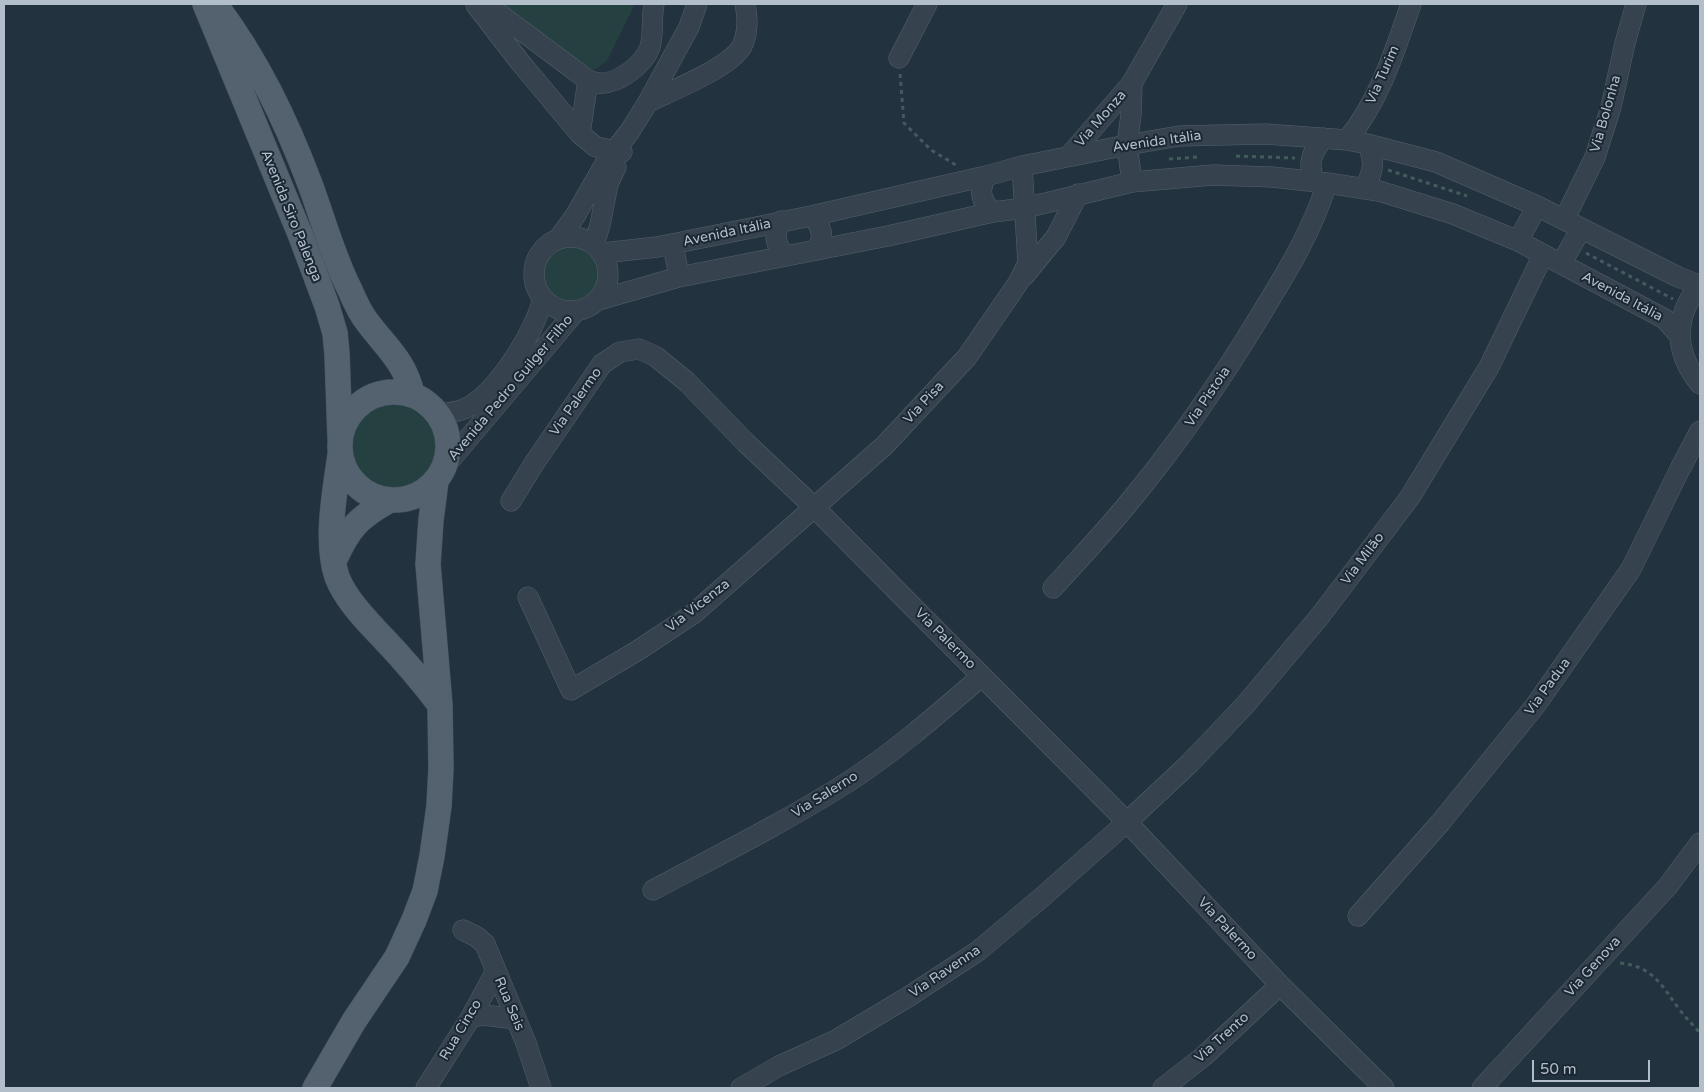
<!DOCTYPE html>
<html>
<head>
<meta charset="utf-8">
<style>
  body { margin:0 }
  #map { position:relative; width:1704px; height:1092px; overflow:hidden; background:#22323f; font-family:"Varela Round",sans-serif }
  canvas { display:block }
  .frame { position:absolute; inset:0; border:5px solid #b2beca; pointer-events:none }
  .scale { position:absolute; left:1532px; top:1060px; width:118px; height:22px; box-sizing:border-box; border:2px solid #b2beca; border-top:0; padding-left:6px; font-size:15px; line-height:18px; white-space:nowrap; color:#b2beca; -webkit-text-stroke:4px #1b2833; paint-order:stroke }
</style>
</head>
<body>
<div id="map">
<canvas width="1704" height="1092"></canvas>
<div class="frame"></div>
<div class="scale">50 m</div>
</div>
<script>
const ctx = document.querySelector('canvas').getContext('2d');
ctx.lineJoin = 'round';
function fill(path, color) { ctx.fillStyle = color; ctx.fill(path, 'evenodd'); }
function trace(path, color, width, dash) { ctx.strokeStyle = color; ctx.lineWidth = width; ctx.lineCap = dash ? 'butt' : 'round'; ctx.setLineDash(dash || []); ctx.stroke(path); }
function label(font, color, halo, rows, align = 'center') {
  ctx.font = font + ' "Varela Round",sans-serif'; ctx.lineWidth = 4; ctx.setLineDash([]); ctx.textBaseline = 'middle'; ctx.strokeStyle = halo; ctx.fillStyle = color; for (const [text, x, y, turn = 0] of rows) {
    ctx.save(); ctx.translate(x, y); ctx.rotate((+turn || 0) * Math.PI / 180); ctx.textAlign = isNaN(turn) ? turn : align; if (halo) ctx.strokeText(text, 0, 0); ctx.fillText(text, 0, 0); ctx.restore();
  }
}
const green = new Path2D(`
  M504 4H635L607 61 596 69 578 70 560 60Z
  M541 274a30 30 0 1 1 60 0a30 30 0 1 1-60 0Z
  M348 446a46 46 0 1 1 92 0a46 46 0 1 1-92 0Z`);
const path = new Path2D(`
  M900 74 904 123 931 150 956 165
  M1236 156 1295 158
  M1169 159 1198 157
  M1388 170 1467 196
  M1586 253 1673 299
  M1620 963C1653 966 1662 986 1679 1009 1686 1018 1693 1025 1700 1033`);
const minor = new Path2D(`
  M486 4 577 72C583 77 589 82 598 83 617 85 644 65 650 47 654 33 651 18 654 4
  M476 5 520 62 580 134 596 147 622 152
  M899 58 927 4
  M648 102C671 91 730 68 742 46 748 34 748 17 745 4
  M580 134 588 80
  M1347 140C1379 101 1395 51 1411 4
  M1070 155 1132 83
  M986 176C978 190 981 202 993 212
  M1132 182 1127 145 1131 115 1132 83 1177 4
  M1315 182C1307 165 1311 152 1324 138
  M1364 189C1373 173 1376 161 1367 144
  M811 216C822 225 825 237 817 250
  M1564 220 1595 157 1611 107 1625 43 1636 4
  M781 221C773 235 775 246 787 256
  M534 274a37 37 0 1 1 74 0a37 37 0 1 1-74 0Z
  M559 238 575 216 606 162 630 131 648 102 689 27 697 4
  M1518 241 1537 206
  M594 244 600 225 608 184 616 167
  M673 244 679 277
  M603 253 657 247 811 216 986 176 1022 166 1127 145 1179 136 1266 134 1347 140 1367 144 1436 162 1537 206 1678 277 1700 285
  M1561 264 1581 229
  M1024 276 1056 237 1078 194
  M1700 285C1673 317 1674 352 1700 384
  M599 300 679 277 888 236 993 212 1025 208 1132 182 1213 175 1272 177 1327 183 1379 191 1453 214 1518 241 1665 319 1680 336
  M438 414C447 413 456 412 464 409 497 395 534 332 543 299
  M445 466 576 311
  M511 501 535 462 602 364 620 352 639 349 655 356 687 382 746 443 815 508 909 603 1127 822 1280 985 1384 1088
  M1053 588C1077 561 1103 534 1126 506 1177 445 1222 379 1263 311 1288 270 1313 229 1327 183
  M528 597 571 690 637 651 693 614 884 446 967 357 1018 283 1028 263 1022 166
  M653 890C719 855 785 822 848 782 896 751 939 713 982 676
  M1358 916 1440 823 1535 706 1631 569 1679 471 1700 431
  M463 930 477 937 485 944 526 1043 541 1088
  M471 1017 484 1015 516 1019
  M426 1088 471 1017 496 971
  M741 1088 779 1066 836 1040 908 997 978 951 1040 899 1127 822 1190 763 1246 704 1320 616 1410 497 1489 367 1543 255
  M1163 1088 1204 1056 1280 985
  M1482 1088 1668 886 1700 843`);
const major = new Path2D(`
  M205 4 300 234 327 306 335 333 337 354 340 437
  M215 4C257 60 285 118 310 184 323 219 333 257 350 290 355 302 360 313 368 323 387 348 404 361 412 393
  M340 446a54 54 0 1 1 108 0a54 54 0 1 1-108 0Z
  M340 455C335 491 325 541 337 577 346 600 366 620 383 638 403 659 422 681 440 705
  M335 559C349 528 358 518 388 501
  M315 1088 354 1021 397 957 414 920 425 891 432 856 439 806 441 768 440 705 428 564 431 520 436 481`);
const streetNames = [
  ["Via Turim",1383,75,-66],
  ["Via Bolonha",1606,114,-74],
  ["Via Monza",1101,119,-49],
  ["Avenida Itália",1157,142,-8],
  ["Avenida Siro Palenga",291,216,68],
  ["Avenida Itália",727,233,-12],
  ["Avenida Itália",1622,297,28],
  ["Avenida Pedro Guilger Filho",511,388,-50],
  ["Via Pistoia",1208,397,-56],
  ["Via Palermo",576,402,-55],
  ["Via Pisa",924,403,-47],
  ["Via Milão",1363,559,-53],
  ["Via Vicenza",698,606,-38],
  ["Via Palermo",945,639,45],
  ["Via Padua",1548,687,-54],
  ["Via Salerno",825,795,-32],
  ["Via Palermo",1227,929,47],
  ["Via Genova",1593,967,-48],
  ["Via Ravenna",945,972,-34],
  ["Rua Seis",509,1004,67],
  ["Rua Cinco",461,1030,-59],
  ["Via Trento",1222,1038,-42]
];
fill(green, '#244040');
trace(minor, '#54616c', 21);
trace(major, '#424f5a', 26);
trace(path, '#425c5c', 3, [4, 4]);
trace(minor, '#36434e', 20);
trace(major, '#54626f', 25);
label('14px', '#b2beca', '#1b2833', streetNames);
</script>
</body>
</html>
